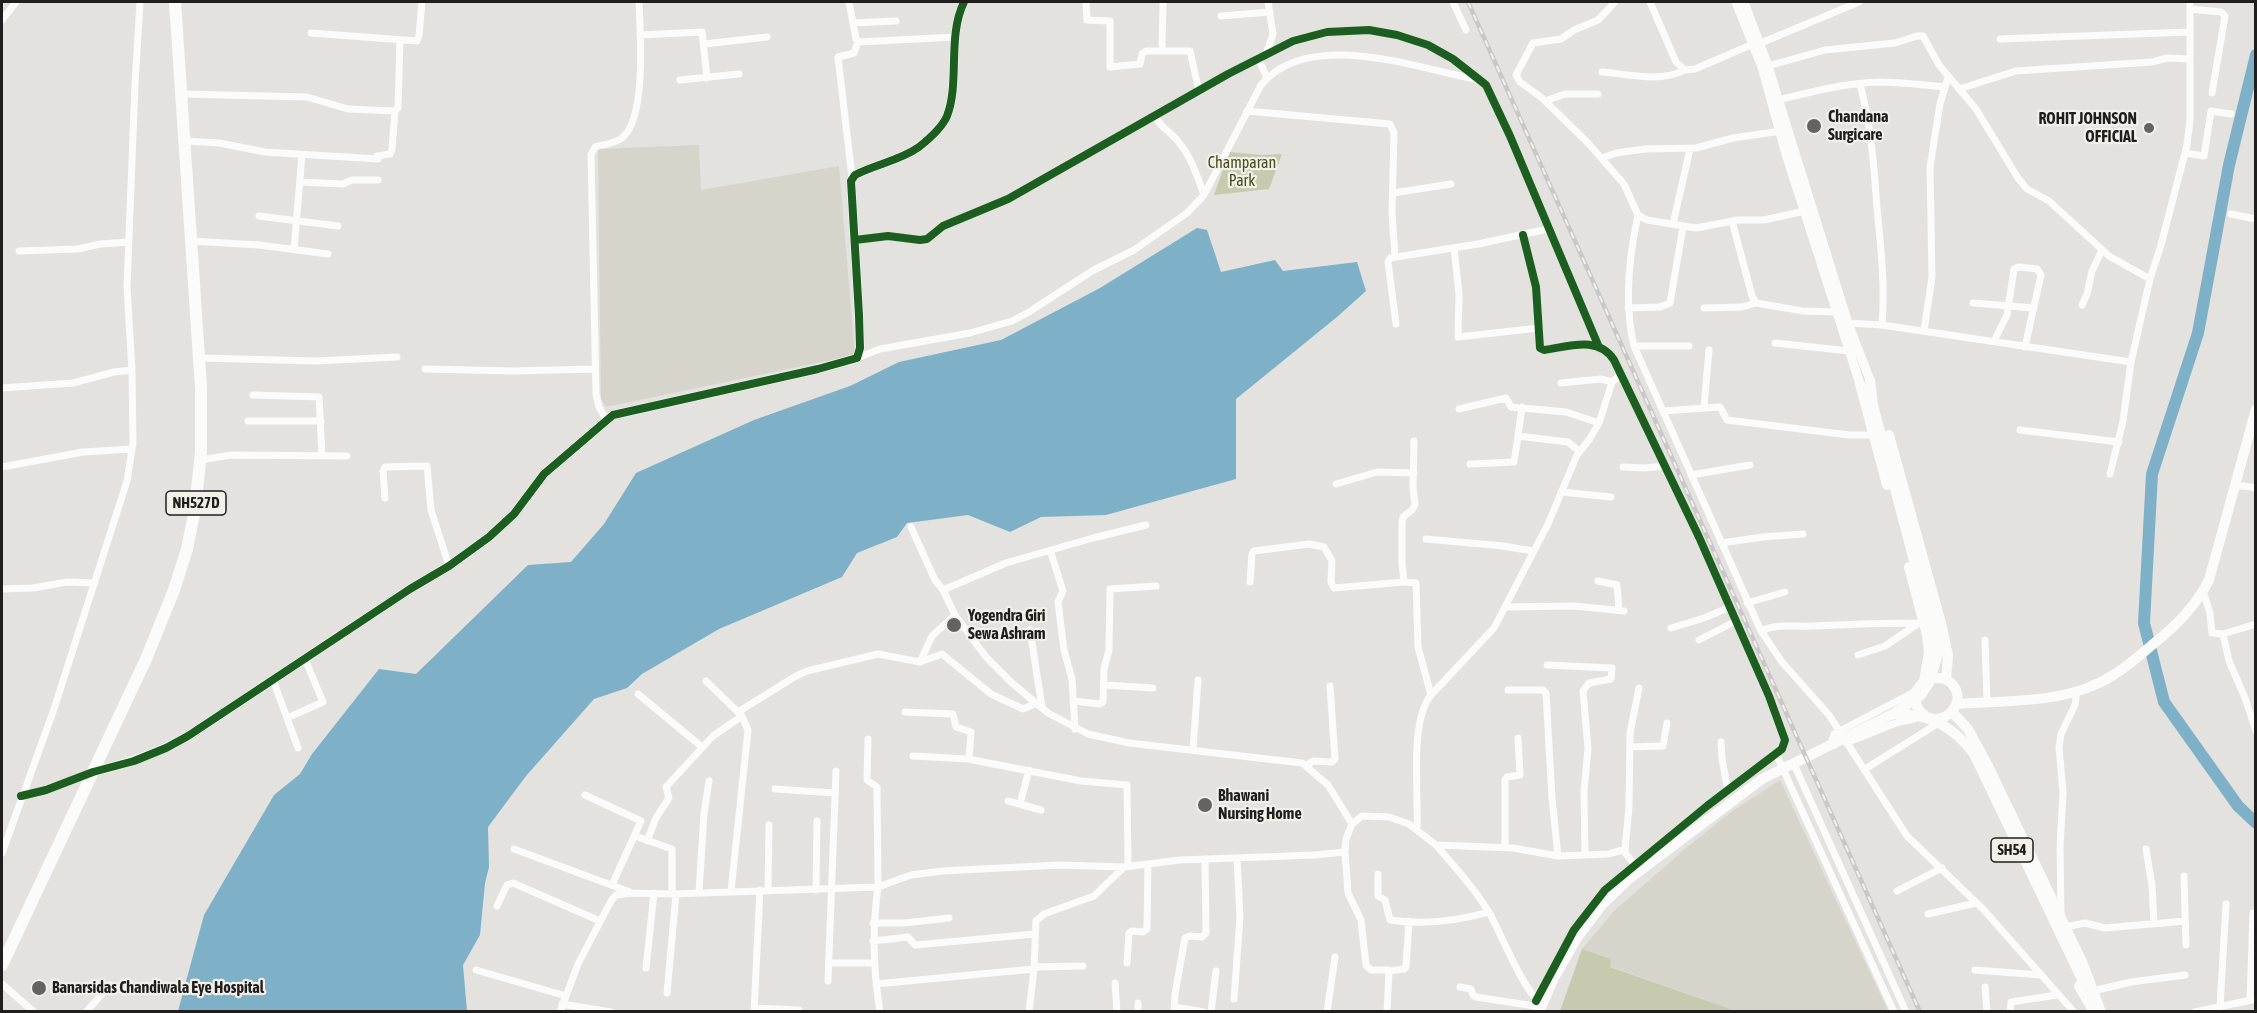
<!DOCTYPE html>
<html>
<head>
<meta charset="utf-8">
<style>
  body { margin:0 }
  #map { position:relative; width:2257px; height:1013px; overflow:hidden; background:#e3e2df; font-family:"Asap Condensed",sans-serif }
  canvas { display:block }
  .frame { position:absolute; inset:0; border:3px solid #1f1e1c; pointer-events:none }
</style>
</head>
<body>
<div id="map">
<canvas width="2257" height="1013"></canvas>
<div class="frame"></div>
</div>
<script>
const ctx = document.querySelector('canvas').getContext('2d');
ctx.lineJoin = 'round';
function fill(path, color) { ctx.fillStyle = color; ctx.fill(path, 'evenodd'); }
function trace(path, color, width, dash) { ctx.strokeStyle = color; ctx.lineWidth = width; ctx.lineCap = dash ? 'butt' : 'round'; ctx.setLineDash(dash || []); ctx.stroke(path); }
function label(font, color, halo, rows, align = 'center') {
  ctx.font = font + ' "Asap Condensed",sans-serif'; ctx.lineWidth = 4.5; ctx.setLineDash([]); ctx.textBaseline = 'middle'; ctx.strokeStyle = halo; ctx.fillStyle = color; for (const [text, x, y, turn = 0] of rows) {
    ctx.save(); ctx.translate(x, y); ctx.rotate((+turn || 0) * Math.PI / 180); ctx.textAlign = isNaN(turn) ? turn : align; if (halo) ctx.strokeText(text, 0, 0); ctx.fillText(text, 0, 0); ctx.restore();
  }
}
const built = new Path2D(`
  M699 145 701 190 839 166 855 355 606 407 601 399 598 149Z
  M1780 780 1888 1011H1736L1609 966 1610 959 1582 949 1614 911 1685 849 1731 812Z`);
const green = new Path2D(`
  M1229 152 1262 155 1282 154 1269 189 1214 195Z
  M1582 949 1611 959 1610 967 1736 1011H1560Z`);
const water = new Path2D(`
  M1197 228 1207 230 1221 272 1275 260 1283 271 1357 262 1366 291 1337 317 1236 399V479L1106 515 1041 517 1010 532 968 515 907 523 897 537 857 553 842 577 719 629 642 674 627 688 594 699 526 776 488 827 489 867 485 883 480 935 463 965 467 1011H178L204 915 274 795 300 774 312 754 379 669 416 674 528 565 571 562 604 524 636 473 754 420 850 386 899 362 1001 340 1100 288Z`);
const river = new Path2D(`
  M2256 55 2229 165 2198 333 2152 474 2144 623 2164 702 2238 806 2256 823`);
const street = new Path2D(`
  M849 2 856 39 859 42 955 37
  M1086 2 1087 20 1110 21V67L1140 64 1142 54 1146 51H1190L1199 91
  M1453 2 1466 30
  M1615 2 1598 20 1574 30 1561 39 1533 43 1516 75 1520 82 1542 98 1588 143 1624 184 1638 215 1647 220 1696 228 1738 220H1764L1805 211
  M1650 2 1676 62 1685 70 1695 69 1753 44
  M2190 9 2221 12 2225 16 2212 93
  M1221 16 1270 12
  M2 20 16 2
  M853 23 896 21
  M311 33 417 41 419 36 422 2
  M640 35 702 32 707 78
  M2000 39 2190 32
  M1761 43 1859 2
  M704 44 767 37
  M1162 51 1163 2
  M1266 54 1273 34 1268 2
  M1258 58 1267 78
  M1768 66 1825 50 1895 43 1917 36H1923L1939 65 1976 109 2018 178 2027 189 2049 201 2109 256 2150 279
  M1602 72C1628 74 1660 83 1685 70
  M680 80 739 74
  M1860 84C1871 125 1874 166 1877 208 1881 248 1885 285 1882 325
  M1959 89 2016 71 2152 62 2167 58 2190 59
  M181 94 307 97 348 109 395 111 398 108 400 40
  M1778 100C1811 92 1845 83 1879 82 1900 82 1922 85 1944 87
  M1545 101 1565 94H1598
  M1247 111 1390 124 1394 133 1392 213 1395 257
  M1155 116C1160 127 1169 131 1177 140 1191 156 1197 176 1204 195
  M184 141 219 143 265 152 378 159
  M2185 153 2204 156 2211 111 2231 114
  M377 156 390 154 392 149 395 111
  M1602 158 1616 153 1645 149 1696 148 1733 138 1781 131
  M852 177 838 57 854 53 858 42
  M300 182 343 184 352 180H378
  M1393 193 1451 184
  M2231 214 2256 219
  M1638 215C1629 256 1624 304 1634 346L1761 631 1782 662 1829 715 1907 836 1983 909 2074 1012
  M259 216 338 226
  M1732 221 1752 296 1756 303 1803 311 1837 312
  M1673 224 1690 149
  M1523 235 1536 287 1540 348 1544 350C1568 347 1598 335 1614 360L1699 537 1769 696 1785 740 1782 749 1707 806 1605 890 1574 930 1536 1001
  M855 240 888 236 920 240 927 239 943 226 1008 199 1228 74 1293 41 1327 32 1369 30 1397 35 1428 45 1453 59 1486 85 1510 136 1598 345
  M191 241 259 245 328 254
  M1454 248 1459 294 1458 337 1539 328
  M294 249 302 155
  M19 251 78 249 100 244 129 242
  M1973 303 2034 308
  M2082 305 2087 294 2092 271 2102 250
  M1628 308 1660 307 1670 303 1683 227
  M1704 308 1742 307 1756 303
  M1848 323 1882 325 2131 362
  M1396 324 1388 262 1390 258 1478 244 1548 229
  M1924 331 1932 277 1930 167 1940 104 1948 77
  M1994 341 2007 315 2014 269 2019 267 2037 269 2041 275 2025 347
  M1775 343 1849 351
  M1634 346H1689
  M200 358 317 361 397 357
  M857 358 880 349 970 333 1012 321 1029 312 1092 271 1134 250 1187 213 1204 195 1261 85C1309 27 1419 69 1479 80
  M425 369 513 371 595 369
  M1561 383 1601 379 1612 382
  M2 388 73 383 114 372 132 370
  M253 395 319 397 322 456
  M1522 407 1518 436 1568 442 1579 451
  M1704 407 1709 350
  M1459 409 1506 398 1511 407 1566 412 1599 423
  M1663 411 1720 407 1727 420 1849 435H1874
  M606 419 599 407 596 394 591 155 595 147C604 144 614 144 622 138 647 118 640 32 639 2
  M248 421H321
  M2020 430 2119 442
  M200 460 231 455 347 456
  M1470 464 1514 462 1518 437
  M2 467 83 452 132 449
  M1623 467 1645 468 1665 466
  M2110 474 2123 421 2131 362 2150 279 2161 245 2187 145 2190 120V2
  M1691 475 1750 465
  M1336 484 1377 472 1414 473
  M2236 485 2256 488
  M1561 492 1611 497
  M385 498 383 471 385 467 427 466 431 510 449 566
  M911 527 935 580 943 590 955 615 986 657 1012 683 1048 713 1088 734 1129 743 1302 763 1328 785 1352 824
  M1426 539 1503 546 1533 551
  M1721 543 1763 537 1803 534
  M1050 550 1063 591 1058 602 1064 650 1072 679 1075 729
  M1598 581 1617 585 1619 610
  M1250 582 1252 554 1254 551 1309 544 1324 547 1332 561 1331 582 1334 588 1404 582 1416 583 1418 647 1431 695
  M1404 582 1402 564V522L1403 517 1412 510 1415 505 1413 487 1414 441
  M2 589 33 588 67 582 95 583
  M943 590 1006 563 1093 538 1146 525
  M2203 591 2210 613 2212 633 2223 634 2256 624
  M1747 603 1785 592
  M1506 607 1574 606 1624 611
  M1671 628 1704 618 1730 607
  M1030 630 1042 707
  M1761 631C1778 623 1793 627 1812 626 1849 624 1886 623 1924 623
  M2223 634 2229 661 2245 698 2256 731
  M1699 640 1736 621
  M1985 640 1987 702
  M1858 655 1885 646 1919 623
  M920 662 932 636 955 615
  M1547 665 1612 668 1611 679 1589 683 1583 691 1588 749 1584 791 1585 855
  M273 680 298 748
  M706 681 742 716 748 730 731 891
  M1104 685 1153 688
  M1508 690H1543L1546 693 1552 798 1558 856
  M638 694 702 747
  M1073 701 1100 704 1103 702 1104 669 1109 650 1110 589 1156 586
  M738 712 796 676 807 671 878 654 920 662 942 654 991 694 1023 709 1037 703
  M905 712 953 714 956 727 971 732 969 759
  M287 718 323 702 305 659
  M1721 742 1722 759 1728 791
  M1846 743 1896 723 1914 719
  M1835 745 1832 740 1834 734 1916 691
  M1630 747 1663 746 1667 723
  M1193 750 1198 680
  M1776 754 1894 1012
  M913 756 968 759 1081 781 1127 785 1128 866
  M1793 762 1906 1012
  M1307 765 1313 761 1332 762 1335 759 1330 686
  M1865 769 1937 724
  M775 789 835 793
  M585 795 641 821 612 885
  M21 796 60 785 93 772
  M1008 801 1041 810
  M1020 804 1029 770
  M1417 830C1419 795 1409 722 1431 695L1494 628 1548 524 1577 455 1589 440 1599 423 1612 382 1620 375
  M635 836 672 849V894
  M647 841 656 818 669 798 666 787 713 736 742 716
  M1436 845C1455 867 1475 889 1490 914 1502 936 1523 989 1540 1003
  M1505 847V780L1507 777 1520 775 1518 738
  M514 849 630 892
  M2146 849 2152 886 2154 924
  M1625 850 1629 807 1630 733 1639 688
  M2 853 53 712 127 481 133 443 132 370 127 287 135 84 140 2
  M1378 874V896L1385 900 1390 920C1423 925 1457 921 1489 912
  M2184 876 2186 945
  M768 890 769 825
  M816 890 817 821
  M1897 891 1942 868
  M699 892 704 814 709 781
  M497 906 507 885 513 883 600 921
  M2061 913 2060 848 2063 792 2059 747 2061 734 2075 705 2077 691
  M1928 914 1976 903
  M873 923H904L949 918
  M2065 927 2085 923 2105 928 2185 921
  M873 941 908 937 915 945 1035 934
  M829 963H874
  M1127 963 1129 933 1132 931 1143 932 1147 929 1148 864
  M1034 967 1083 966
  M646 968 654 893
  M476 970 566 996
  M1389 970H1371L1366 965 1361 920 1348 893 1345 852 1346 839 1352 824 1362 816 1389 817 1409 824 1436 845 1513 848 1558 856 1608 854 1623 850 1634 864
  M1975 970 2041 975
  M828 981 836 771
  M1115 983 1117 1012
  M2 984 34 1012
  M876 984 1034 969
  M1460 987 1471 989 1473 995 1476 997 1541 1007
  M1985 987 1987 1012
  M2093 991 2131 982 2185 975
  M667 993 676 894
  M1234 999 1240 917 1237 858
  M2250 1000 2253 913
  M1138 1003V1012
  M562 1004 611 1012
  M1174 1007 1204 1012
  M2220 1007 2226 904
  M754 1008 799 1010
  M86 1012 110 985
  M560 1012 578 964 611 901 616 895 632 893 672 894 878 887 877 787 867 780 868 739
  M754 1012 760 890
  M880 1012C873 969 872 929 878 887L911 875 943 871 1059 865 1124 867 1180 860 1315 855 1345 852
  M1029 1012 1034 969 1036 921 1044 914 1094 896 1124 867
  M1174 1012 1175 994 1185 938 1190 936 1202 937 1206 933 1205 859
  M1211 1012 1216 971
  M1327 1012 1335 957
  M1387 1012 1389 971 1404 969 1406 967 1409 921
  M2010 1012 2011 1002 2057 995
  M2195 1012 2256 999`);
const secondary = new Path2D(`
  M1736 2 1762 67 1786 154 1860 384
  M1744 2 1768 66 1848 323 1870 380
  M93 772C126 764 158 753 188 736L410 589 449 566 489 537 514 514 544 474 613 415 818 369 857 358 860 348 859 315 851 181 855 175C876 164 899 161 919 147 929 139 942 128 947 116 960 83 947 37 964 2`);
const primary = new Path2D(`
  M1860 384 1887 485
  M1889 435 1941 623 1948 655 1946 680
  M1909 567 1927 635 1929 652 1924 681 1916 691V705C1934 739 1974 703 1950 682 1943 677 1935 677 1927 680
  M1956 704C1998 701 2053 703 2092 686 2115 677 2133 661 2152 645 2175 627 2196 606 2209 580L2256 409
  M1952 712 1968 729 1988 766 2083 964 2101 1012
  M1894 714C1927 713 1954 726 1974 754L2082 979V990
  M2079 986 2094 1012
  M1539 1012 1554 978 1577 938 1602 905 1629 879 1762 779 1893 714 1921 695 1929 683 1938 654 1935 632 1913 557 1873 405 1870 380`);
const highway = new Path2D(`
  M2 965 146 659 174 590 187 549 195 509 201 452V388L175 2`);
const rail = new Path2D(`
  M1468 2 1920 1012`);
const cycleway = new Path2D(`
  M1523 235 1536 287 1540 348 1544 350C1568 347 1598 335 1614 360L1699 537 1769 696 1785 740 1782 749 1707 806 1605 890 1574 930 1536 1001
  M855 240 888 236 920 240 927 239 943 226 1008 199 1228 74 1293 41 1327 32 1369 30 1397 35 1428 45 1453 59 1486 85 1510 136 1598 345
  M21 796 46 790 93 772 134 761 166 748 188 736 410 589 449 566 489 537 514 514 544 474 613 415 818 369 857 358 860 348 859 315 851 181 855 175C876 164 899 161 919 147 929 139 942 128 947 116 960 83 947 37 964 2`);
const markers = [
  [1814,126,8,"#646360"],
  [2149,128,6,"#646360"],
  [954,625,8,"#646360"],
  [1205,805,8,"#646360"],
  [39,988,8,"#646360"]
];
const shields = [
  [196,503,60],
  [2012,850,42]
];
const shieldNames = [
  ["NH527D",196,503],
  ["SH54",2012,850]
];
const poiNames = [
  ["Chandana",1828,117],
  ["Surgicare",1828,135],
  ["ROHIT JOHNSON",2137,119,"right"],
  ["OFFICIAL",2137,137,"right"],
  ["Yogendra Giri",968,616],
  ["Sewa Ashram",968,634],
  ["Bhawani",1218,796],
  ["Nursing Home",1218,814],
  ["Banarsidas Chandiwala Eye Hospital",52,988]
];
const parkNames = [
  ["Champaran",1242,163],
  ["Park",1242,181]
];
fill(built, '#d7d4cc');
fill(green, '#c8caaf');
fill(water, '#7eb0c8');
trace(river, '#7eb0c8', 12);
trace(street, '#fbfbfa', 7);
trace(secondary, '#fbfbfa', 9);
trace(primary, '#fbfbfa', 10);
trace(highway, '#fbfbfa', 12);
trace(rail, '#c9c8c8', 4.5);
trace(rail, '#f3f0ea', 2, [7]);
trace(cycleway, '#1b5e20', 8);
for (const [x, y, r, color] of markers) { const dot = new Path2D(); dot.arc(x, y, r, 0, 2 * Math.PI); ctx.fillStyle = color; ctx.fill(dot); trace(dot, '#f3f0ea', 2); }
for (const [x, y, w] of shields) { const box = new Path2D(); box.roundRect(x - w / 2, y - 12, w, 24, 4.5); ctx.fillStyle = '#f3f0ea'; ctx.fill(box); trace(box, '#1f1e1c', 1.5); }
label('bold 15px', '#1f1e1c', null, shieldNames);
label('bold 16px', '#1f1e1c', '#f3f0ea', poiNames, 'left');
label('16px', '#494d1b', '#f3f0ea', parkNames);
</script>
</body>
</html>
